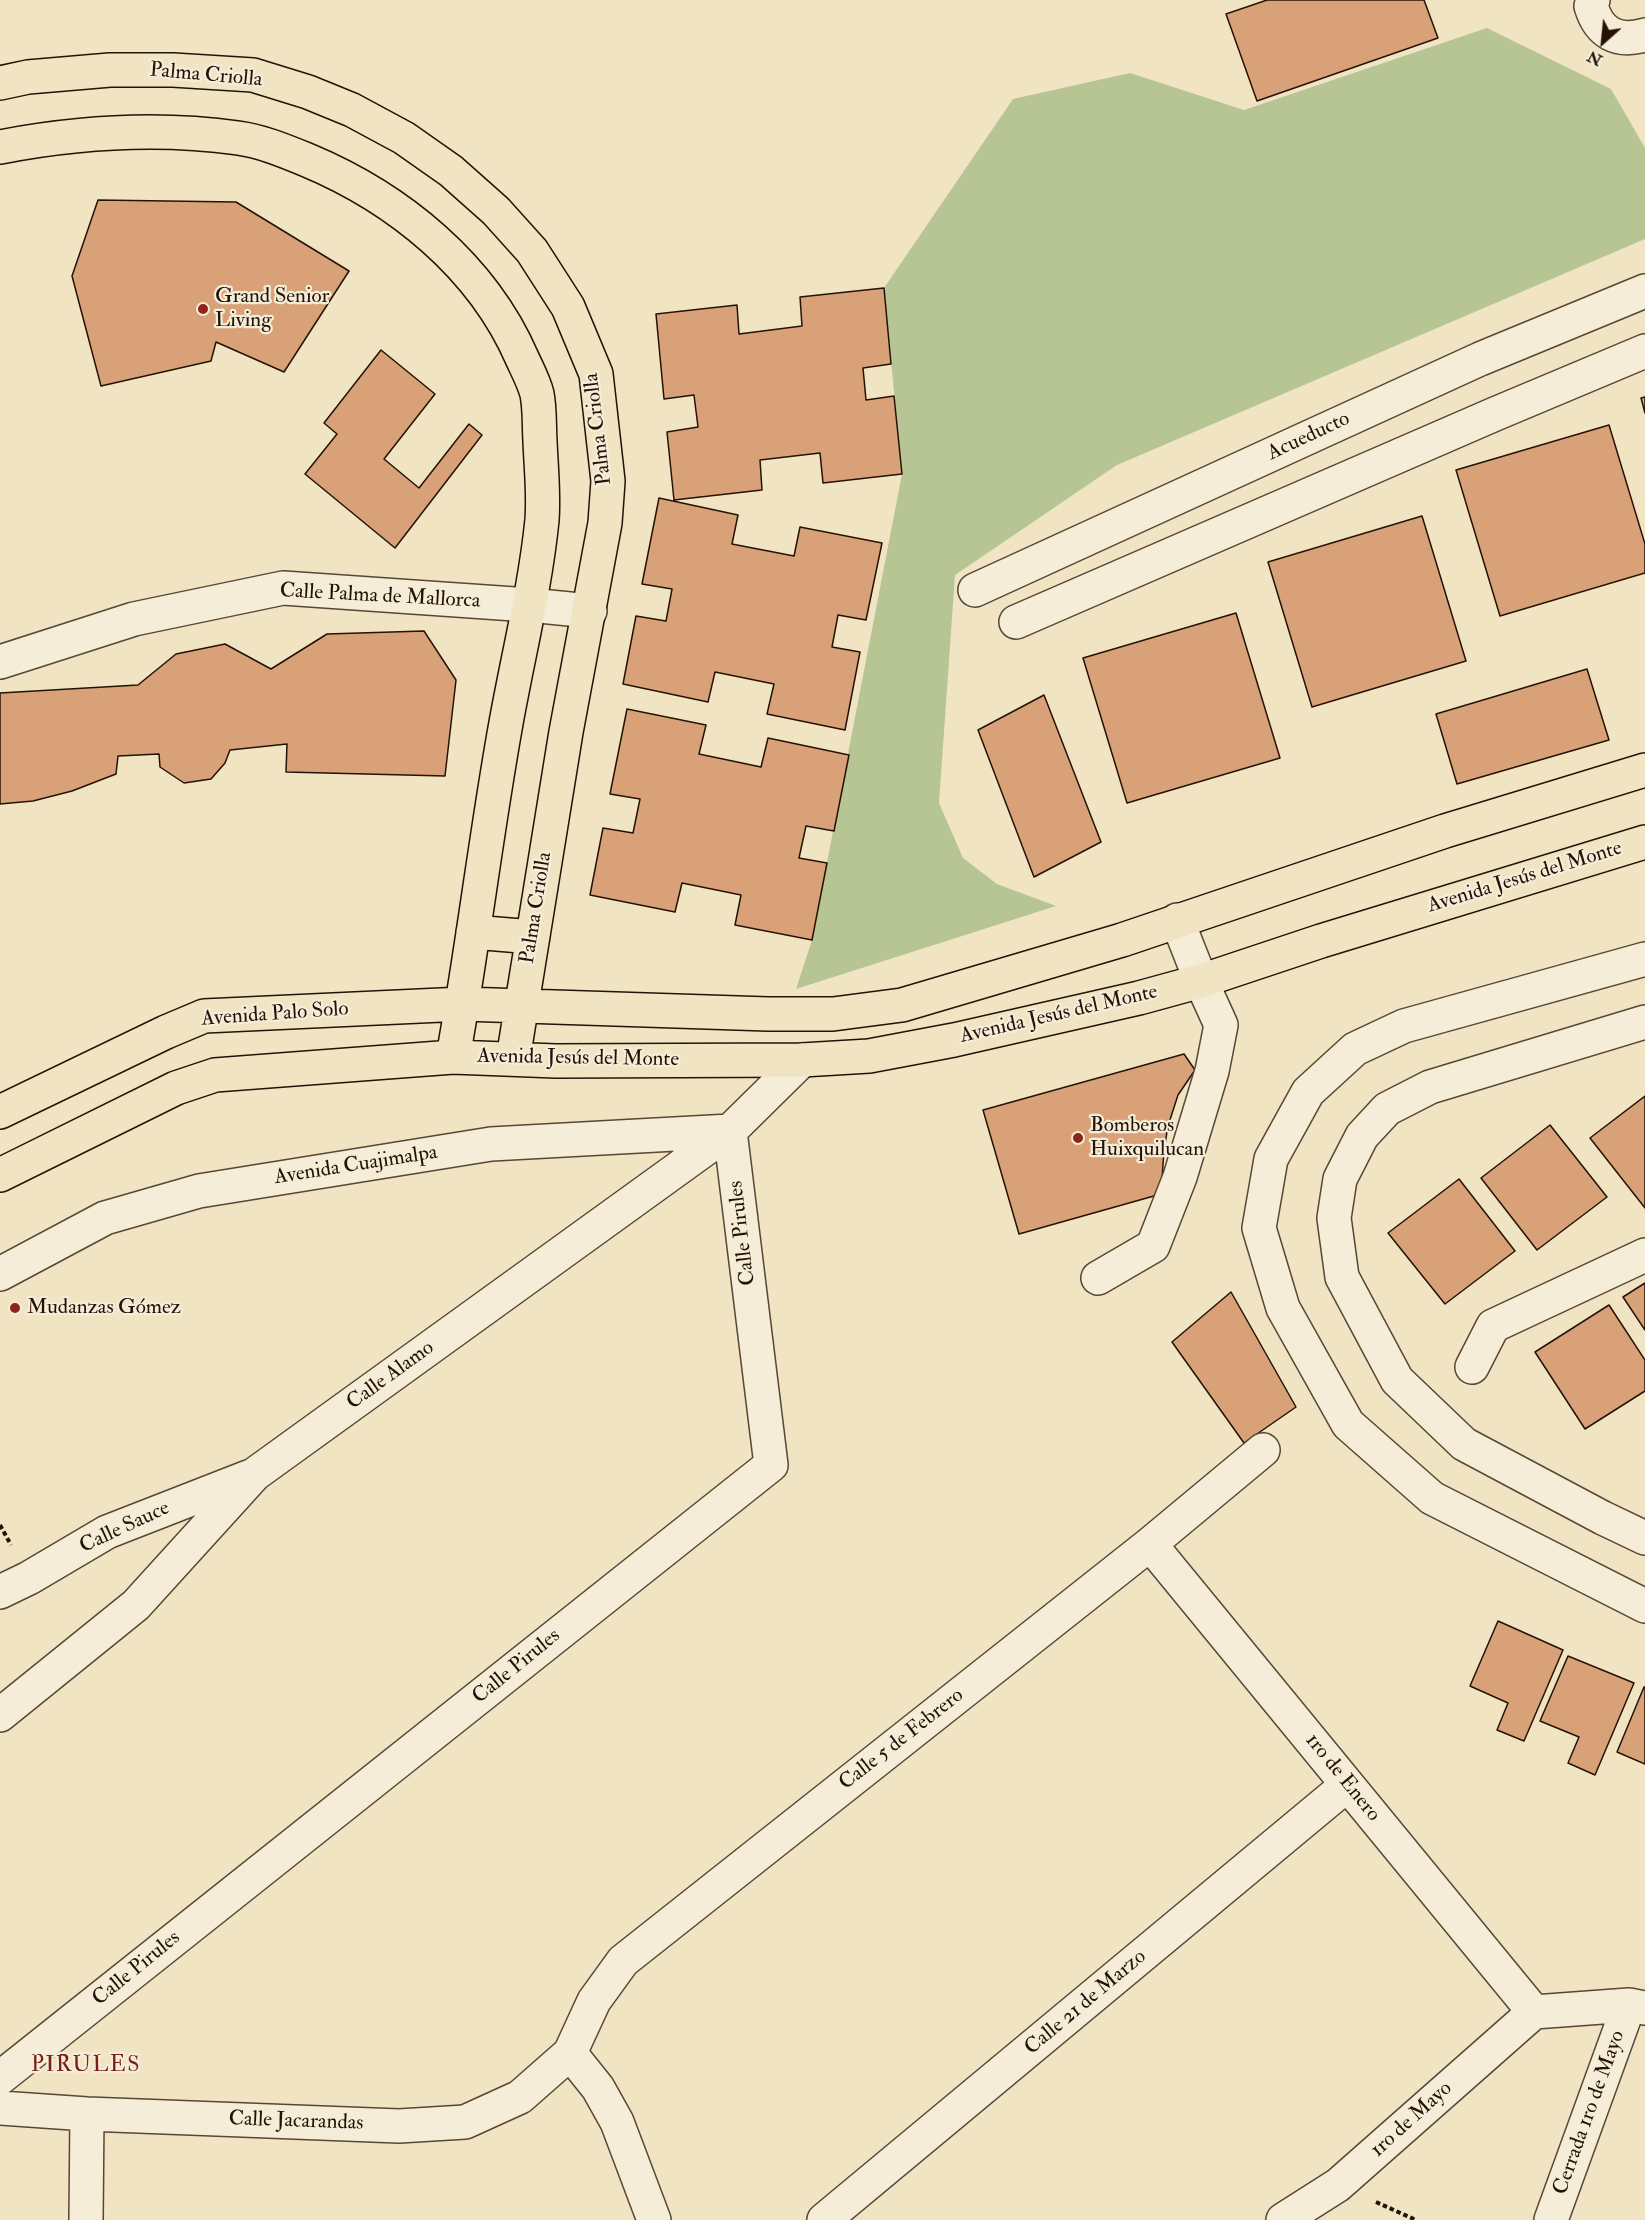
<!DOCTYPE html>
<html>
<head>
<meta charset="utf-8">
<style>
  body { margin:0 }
  #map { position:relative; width:1645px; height:2220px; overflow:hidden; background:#f0e4c3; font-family:"IM FELL Double Pica",serif }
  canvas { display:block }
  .north { position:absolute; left:1573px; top:12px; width:60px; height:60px; -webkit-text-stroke:4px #f5edd8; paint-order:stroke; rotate:207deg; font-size:16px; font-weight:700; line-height:24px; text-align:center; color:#251207 }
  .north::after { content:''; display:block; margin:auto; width:21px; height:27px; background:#251207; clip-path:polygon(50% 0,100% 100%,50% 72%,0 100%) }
</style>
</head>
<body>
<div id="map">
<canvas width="1645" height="2220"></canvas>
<div class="north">N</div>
</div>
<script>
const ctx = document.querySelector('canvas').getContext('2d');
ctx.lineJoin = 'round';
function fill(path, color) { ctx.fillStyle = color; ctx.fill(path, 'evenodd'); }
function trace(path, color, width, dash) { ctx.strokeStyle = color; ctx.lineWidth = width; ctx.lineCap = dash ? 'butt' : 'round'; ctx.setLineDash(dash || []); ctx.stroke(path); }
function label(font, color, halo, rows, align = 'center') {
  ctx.font = font + ' "IM FELL Double Pica",serif'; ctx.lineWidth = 4.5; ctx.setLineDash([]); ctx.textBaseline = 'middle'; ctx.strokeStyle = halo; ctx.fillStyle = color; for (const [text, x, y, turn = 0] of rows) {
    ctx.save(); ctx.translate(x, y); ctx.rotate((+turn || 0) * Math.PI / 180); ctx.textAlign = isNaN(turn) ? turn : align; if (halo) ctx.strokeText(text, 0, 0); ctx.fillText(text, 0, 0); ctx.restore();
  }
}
const green = new Path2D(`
  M1487 28 1611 89 1645 148V239L1117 465 955 575 939 803 963 858 997 884 1056 906 796 989 812 940 902 474 884 288 1013 99 1130 73 1244 110Z`);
const building = new Path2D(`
  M1267 0H1424L1438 38 1257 101 1226 14Z
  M98 200 236 202 349 271 284 372 216 342 211 361 101 386 72 276Z
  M884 288 891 364 863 368 866 400 894 396 902 474 823 483 820 453 760 460 762 490 674 500 667 432 698 427 694 395 664 399 656 314 737 305 739 334 802 326 800 297Z
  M381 350 435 394 384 459 419 488 469 424 482 435 395 548 305 474 337 434 324 423Z
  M1645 397V413L1641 398Z
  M1609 425 1645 544V573L1500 616 1456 470Z
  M659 498 738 515 732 544 794 556 800 527 882 543 866 620 838 615 832 647 860 652 845 730 767 714 774 684 715 672 708 702 623 684 636 616 666 621 672 589 642 584Z
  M1422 516 1466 661 1312 707 1268 562Z
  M1236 613 1280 758 1127 803 1083 658Z
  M424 631 456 680 445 776 286 772 287 744 230 750 225 763 211 779 184 783 160 767 159 754 118 756 116 774 72 791 33 801 0 804V693L138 685 176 654 225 644 271 669 327 634Z
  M1587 669 1609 740 1457 784 1436 714Z
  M1044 695 1101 842 1034 877 978 730Z
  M627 709 706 725 699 754 761 767 768 738 849 755 834 831 806 826 799 858 827 863 812 940 735 925 741 895 682 883 675 912 590 895 603 828 633 833 640 799 610 794Z
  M1184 1054 1195 1070 1178 1095 1168 1126 1164 1150 1161 1194 1019 1234 983 1110Z
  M1645 1096V1208L1590 1138Z
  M1550 1125 1607 1197 1537 1250 1481 1178Z
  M1459 1179 1515 1251 1445 1304 1388 1233Z
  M1645 1283V1330L1623 1297Z
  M1231 1292 1296 1407 1244 1443 1172 1342Z
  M1609 1305 1645 1360V1391L1585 1429 1535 1352Z
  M1498 1621 1563 1650 1524 1741 1497 1730 1508 1703 1470 1686Z
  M1568 1656 1634 1683 1595 1775 1568 1763 1579 1737 1540 1721Z
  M1644 1687H1645V1764L1617 1752Z`);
const path = new Path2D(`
  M0 1525 11 1545
  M1376 2202 1416 2220`);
const minor = new Path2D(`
  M1593 0 1591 6C1599 33 1617 43 1645 35
  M975 590 1480 359 1645 291
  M1016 622 1495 414 1645 351
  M0 662 134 619 283 588 529 605 590 611
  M1645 959 1404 1026 1355 1049 1308 1092 1271 1159 1259 1228 1283 1308 1348 1424 1432 1498 1645 1606
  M1645 1022 1430 1087 1387 1109 1362 1136 1340 1179 1334 1218 1342 1277 1397 1380 1464 1444 1603 1518 1645 1538
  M0 1274 105 1218 199 1191 491 1144 730 1131 771 1465 0 2078
  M1098 1278 1153 1246 1180 1177 1212 1071 1221 1025 1201 981 1177 920
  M1472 1367 1493 1326 1645 1255
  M1150 1544 1534 2012
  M0 1592 29 1578 107 1532 248 1477
  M0 1715 136 1605 255 1474 730 1131 802 1060
  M1534 2012 1629 2005 1645 2008
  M570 2053 598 2088 617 2122 654 2220
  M0 2108 87 2114 399 2126 465 2122 520 2097 570 2053 594 2001 623 1961 1150 1544 1263 1450
  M86 2220 87 2114
  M824 2220 1347 1785
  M1283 2220 1338 2185 1534 2012
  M1551 2220 1629 2005`);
const major = new Path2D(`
  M0 83 28 77 110 70H173L253 75 308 92 352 110 404 138 451 171 496 211 532 251 568 307 596 374 608 481 605 523 566 732 513 1059
  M0 147C78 132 159 127 238 138 261 141 285 151 307 160 398 198 482 266 522 358 527 369 534 382 537 394 540 409 539 426 540 441 541 467 544 494 542 520 535 589 518 656 506 723 486 834 473 946 453 1057
  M473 932 533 937
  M0 1112 166 1032 204 1016 463 1004 768 1014H833L902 1005 1122 940 1445 831 1645 770
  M0 1175 176 1088 215 1075 453 1057 556 1061 802 1060 869 1056 954 1040 1139 998 1201 981 1321 941 1645 842`);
const markers = [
  [203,309,6,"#8f2418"],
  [1078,1138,6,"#8f2418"],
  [15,1308,6,"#8f2418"]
];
const streetNames = [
  ["Palma Criolla",206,76,5],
  ["Palma Criolla",599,429,-97],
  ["Acueducto",1309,437,-25],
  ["Calle Palma de Mallorca",380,597,3],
  ["Avenida Jesús del Monte",1525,878,-17],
  ["Palma Criolla",537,908,-81],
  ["Avenida Palo Solo",275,1015,-4],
  ["Avenida Jesús del Monte",1059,1015,-13],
  ["Avenida Jesús del Monte",578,1059,1],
  ["Avenida Cuajimalpa",356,1166,-9],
  ["Calle Pirules",743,1233,-97],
  ["Calle Alamo",391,1376,-36],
  ["Calle Sauce",125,1528,-25],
  ["Calle Pirules",517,1667,-39],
  ["Calle 5 de Febrero",902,1740,-38],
  ["1ro de Enero",1342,1778,51],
  ["Calle Pirules",137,1969,-39],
  ["Calle 21 de Marzo",1086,2003,-40],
  ["Cerrada 1ro de Mayo",1590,2113,-70],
  ["1ro de Mayo",1412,2120,-42],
  ["Calle Jacarandas",296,2122,2]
];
const poiNames = [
  ["Grand Senior",215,297],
  ["Living",215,321],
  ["Bomberos",1090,1126],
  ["Huixquilucan",1090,1150],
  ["Mudanzas Gómez",27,1308]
];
const neighbourhoodNames = [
  ["PIRULES",86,2066]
];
fill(green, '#b7c595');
fill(building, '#d8a177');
trace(building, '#251207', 1.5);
trace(minor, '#584636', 36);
trace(major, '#251207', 36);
trace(path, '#251207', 4, [4.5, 3]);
trace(minor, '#f5edd8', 33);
trace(major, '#f0e4c3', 33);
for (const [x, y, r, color] of markers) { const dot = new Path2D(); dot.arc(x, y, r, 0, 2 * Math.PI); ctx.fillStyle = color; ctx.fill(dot); trace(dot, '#f5edd8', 2); }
label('21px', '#251207', '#f5edd8', streetNames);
label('21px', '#251207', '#f5edd8', poiNames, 'left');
ctx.letterSpacing = '1.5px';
label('22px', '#7a1f14', '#f5edd8', neighbourhoodNames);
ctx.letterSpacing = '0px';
</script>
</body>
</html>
